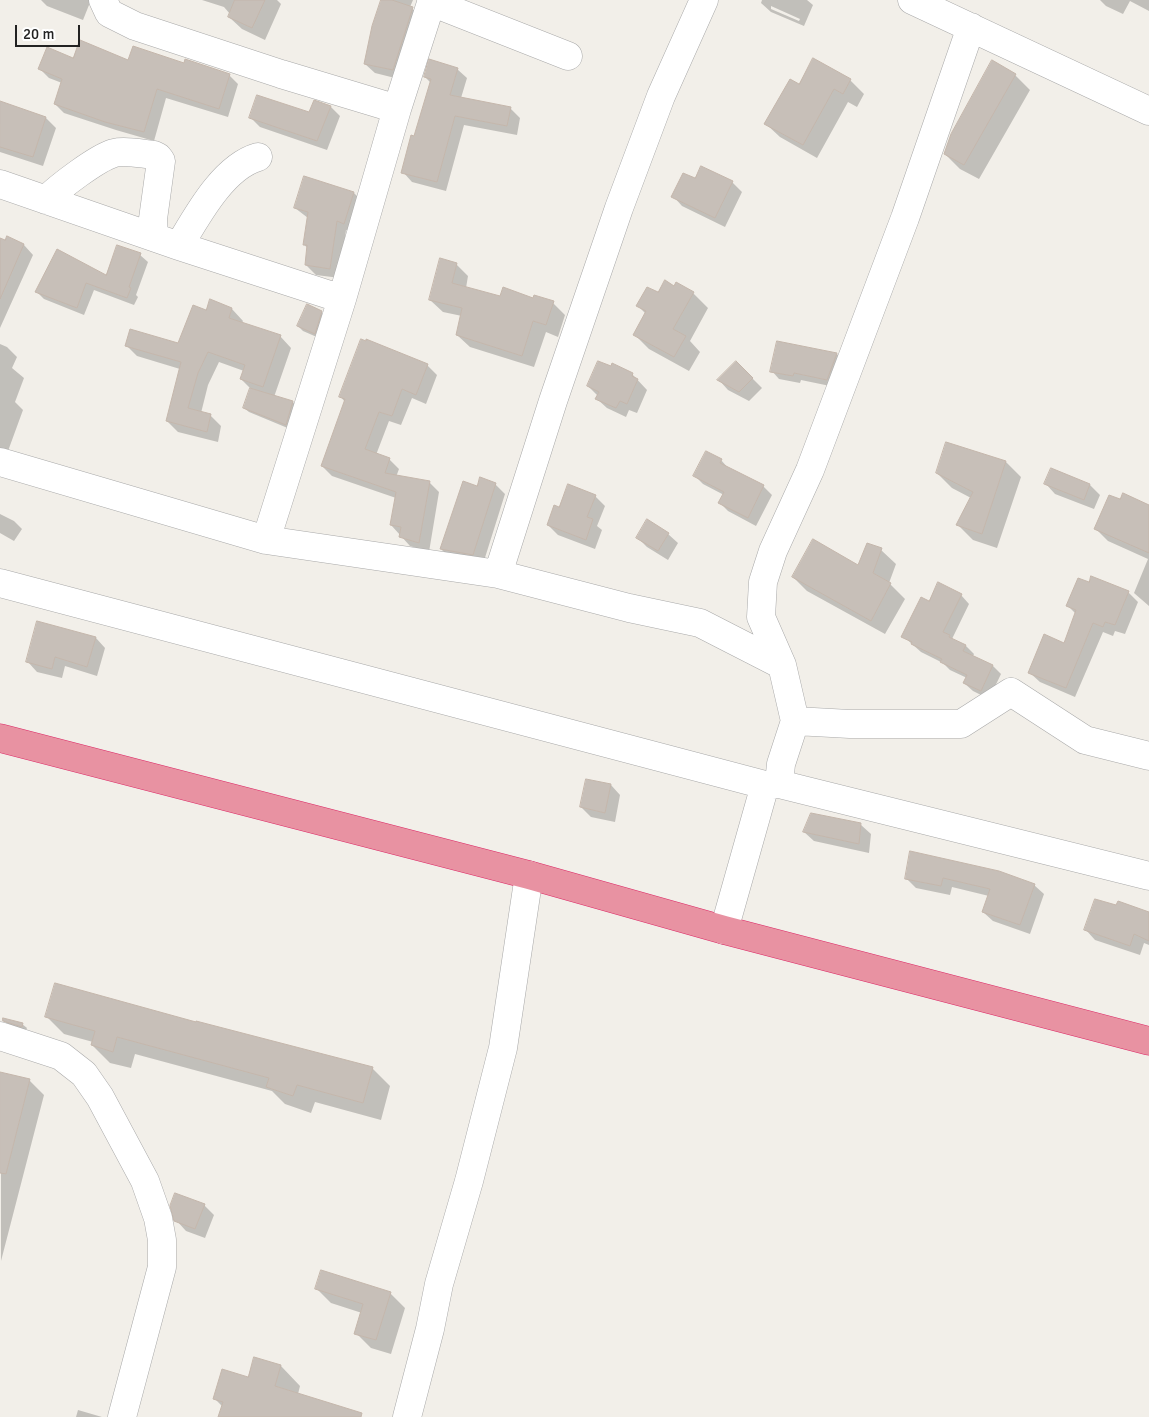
<!DOCTYPE html>
<html>
<head>
<meta charset="utf-8">
<style>
  body { margin:0 }
  #map { position:relative; width:1149px; height:1417px; overflow:hidden; background:#f2efe9; font-family:Signika,sans-serif }
  canvas { display:block }
  .scale { position:absolute; left:15px; top:25px; width:65px; height:22px; box-sizing:border-box; border:2px solid #222; border-top:0; padding-left:6px; font-size:15px; line-height:18px; white-space:nowrap; color:#222; -webkit-text-stroke:4px #fff; paint-order:stroke }
</style>
</head>
<body>
<div id="map">
<canvas width="1149" height="1417"></canvas>
<div class="scale">20 m</div>
</div>
<script>
const ctx = document.querySelector('canvas').getContext('2d');
ctx.lineJoin = 'round';
function fill(path, color) { ctx.fillStyle = color; ctx.fill(path, 'evenodd'); }
function trace(path, color, width, dash) { ctx.strokeStyle = color; ctx.lineWidth = width; ctx.lineCap = dash ? 'butt' : 'round'; ctx.setLineDash(dash || []); ctx.stroke(path); }
const shadow = new Path2D(`
  M41 0H91L83 20 47 6Z
  M202 0H277L281 4 265 40 242 29 229 17 230 14 224 7Z
  M382 0H413L410 7 423 18 403 80 375 73 365 64Z
  M762 0H807L813 5 804 26 771 12 761 3ZM771 6 800 19 799 21 771 9Z
  M1100 0H1149V11L1130 1 1123 14 1106 6Z
  M73 59 185 65 229 75 238 84 228 117 166 98 154 141 116 130 64 113 55 104 62 83 49 78 40 69Z
  M814 60 850 80 864 94 857 107 848 102 817 158 780 137 766 124 800 86Z
  M457 69 467 78 461 98 510 108 520 118 517 135 464 125 446 191 412 182 403 172 415 137 431 83 425 77Z
  M1015 75 1030 90 979 179 960 169 945 154Z
  M315 102 331 107 340 116 327 150 260 127 250 117 310 114Z
  M3 104 46 118 56 128 43 166 0 152V113Z
  M695 180 732 182 742 192 725 227 682 206 673 196Z
  M354 193 363 202 354 233 346 230 340 278 316 275 306 265 308 248 304 245 308 218 295 208Z
  M8 238 24 245 33 255 0 328V239L6 242Z
  M140 255 148 262 136 295 138 297 134 305 94 290 84 315 44 299 37 292 107 277Z
  M456 264 468 276 466 288 501 297 534 299 553 303 565 315 558 337 546 332 534 367 470 347 457 335 462 316 443 312 430 300Z
  M674 288 693 293 708 308 690 341 700 352 689 371 649 349 634 334 646 314 638 306 658 294Z
  M210 301 232 309 243 321 242 323 280 336 291 348 274 397 293 402 297 407 290 429 249 412 244 408 251 389 241 379 244 371 219 362 208 385 201 413 210 415 221 426 218 442 178 432 167 421 180 369 137 356 126 345H179L207 311Z
  M321 312 326 317 319 338 303 331 298 326Z
  M778 342 837 354 844 362 835 387 801 380 800 383 779 379 772 371Z
  M0 344 7 347 17 357 12 368 24 378 15 402 23 410 8 451 0 448Z
  M736 362 762 388 749 401 728 390 719 380Z
  M427 365 437 375 426 404 412 398 401 425 389 421 376 455 389 459 399 469 396 477 429 482 439 492 429 552 410 546 391 525 396 498 332 476 322 466 345 402 340 396Z
  M632 374 647 390 637 413 629 410 626 417 607 408 597 399 598 396 588 386Z
  M947 443 1006 462 1021 477 997 548 973 540 958 525 971 498 952 488 937 473Z
  M721 460 729 469 763 486 772 495 756 526 728 511 720 503 724 495 703 484 695 476Z
  M1051 470 1090 485 1100 495 1094 509 1055 494 1046 484Z
  M495 484 505 494 483 564 451 559 441 549 478 487Z
  M595 496 605 506 597 526 602 530 595 549 558 535 548 525 560 508Z
  M1149 507V606L1134 593 1148 559 1108 541 1096 529Z
  M0 514 14 521 22 529 14 541 0 533Z
  M668 534 678 543 668 560 647 547 638 538Z
  M881 550 896 564 889 583 905 599 885 634 807 591 793 577 858 566Z
  M1089 583 1128 592 1138 602 1125 634 1115 631 1113 636 1103 632 1075 697 1040 682 1030 673 1065 644 1076 614 1068 606Z
  M961 595 969 604 952 639 966 646 974 654 973 656 993 666 1001 674 989 699 973 691 964 683 967 678 950 670 943 663 921 652 903 636 930 602Z
  M96 638 105 648 97 676 65 666 62 678 37 672 28 662Z
  M611 785 620 795 615 822 591 817 581 807Z
  M861 825 871 834 869 853 814 841 804 832Z
  M911 852 1034 885 1044 894 1030 934 993 921 983 912 989 896 952 887 950 895 916 888 906 878Z
  M1149 914V945L1144 943 1140 955 1095 940 1086 930Z
  M47 1017 197 1024 372 1068 390 1086 381 1120 315 1102 311 1113 285 1104 272 1091 135 1054 131 1068 110 1063 92 1045 93 1042 64 1034Z
  M4 1021 22 1024 27 1028 26 1030 9 1025Z
  M1 1073 30 1081 44 1095 1 1261Z
  M204 1205 214 1215 205 1238 186 1231 176 1220Z
  M316 1288 390 1293 405 1308 391 1354 371 1348 356 1333 362 1313 331 1303Z
  M281 1366 300 1386 298 1394 346 1417H219L223 1407 214 1398 249 1379Z
  M78 1410 102 1417H76Z`);
const building = new Path2D(`
  M235 0H265L252 28 228 17Z
  M381 0H392L413 7 393 70 364 64 372 26Z
  M80 40 128 60 133 46 184 63 185 59 230 74 219 109 157 89 144 132 105 122 54 104 62 79 38 69 47 47 73 58Z
  M813 58 851 79 843 94 834 89 803 145 764 124 790 79 799 84Z
  M429 59 458 68 450 95 511 107 507 126 455 116 437 182 401 173 411 135 414 136 431 79 424 77Z
  M992 60 1016 74 964 165 944 154 951 134Z
  M257 95 309 112 314 100 331 106 317 141 249 118Z
  M0 101 46 117 33 157 0 147Z
  M701 166 733 181 715 218 671 197 683 173 695 178Z
  M304 176 354 192 344 224 337 221 330 269 305 265 307 245H303L308 212 294 208Z
  M7 236 24 244 0 299V238L5 240Z
  M117 245 141 253 129 287 131 288 127 298 86 283 77 308 35 292 57 249 106 275Z
  M440 258 457 263 452 283 500 296 503 287 533 298 534 295 554 301 546 325 533 321 522 356 456 335 462 308 429 300Z
  M665 280 674 286 676 282 694 292 673 329 686 336 674 357 633 335 646 311 636 306 647 287 658 292Z
  M210 299 232 308 229 318 281 335 263 387 240 379 245 365 208 352 198 373 188 408 211 414 207 432 166 421 181 362 125 346 130 329 178 343 193 305 206 310Z
  M307 304 322 311 315 334 297 326Z
  M361 339 366 341V339L428 364 416 395 402 389 392 416 379 412 365 449 390 458 385 473 430 481 419 543 399 537 401 527 390 525 396 492 321 466 345 399 339 397Z
  M777 341 837 353 827 380 794 373 793 376 770 372Z
  M598 361 611 366 612 363 633 373 632 376 638 379 627 404 620 401 616 408 595 399 599 392 587 386Z
  M736 361 753 378 739 392 717 380Z
  M250 388 293 401 286 425 243 408Z
  M946 442 1006 461 982 534 956 525 973 492 936 473Z
  M706 451 722 459 720 463 764 485 748 518 718 503 724 492 693 476Z
  M1051 468 1090 484 1084 500 1044 484Z
  M480 477 496 483 473 555 440 549 463 481 477 486Z
  M568 484 596 495 587 517 593 519 586 540 547 525 554 505 559 507Z
  M1123 493 1149 505V553L1094 529 1109 495 1120 499Z
  M647 519 669 533 658 551 636 538Z
  M813 539 858 565 867 543 882 548 873 573 891 583 871 621 792 577Z
  M1091 576 1129 591 1115 625 1105 622 1103 627 1093 623 1066 688 1028 673 1044 634 1064 643 1076 610 1066 606 1078 578 1089 582Z
  M938 582 962 594 943 632 950 635 949 637 966 645 963 651 993 665 981 691 963 683 967 675 940 662 942 659 911 644 912 642 901 637 921 597 929 601Z
  M37 621 96 637 87 667 55 657 52 669 26 662Z
  M586 779 611 784 605 813 580 807Z
  M811 813 861 823 859 844 803 832Z
  M910 851 999 871 1035 884 1020 925 982 912 990 889 943 878 941 886 905 879Z
  M1095 899 1116 905 1118 901 1149 912V941L1134 934 1130 946 1084 930Z
  M55 983 196 1022V1021L373 1067 363 1103 297 1085 293 1096 266 1087 269 1078 117 1037 113 1052 91 1045 95 1031 45 1017Z
  M3 1018 23 1023 22 1027 3 1021Z
  M0 1072 30 1079 6 1174 0 1173Z
  M175 1193 205 1204 195 1229 174 1221 170 1206Z
  M321 1270 391 1292 376 1340 354 1334 363 1304 315 1289Z
  M254 1357 281 1365 275 1386 362 1413 361 1417H218L223 1402 213 1399 222 1369 248 1377Z`);
const minor = new Path2D(`
  M103 0 109 13 135 26 281 74 397 109
  M912 0 1149 111
  M431 2 568 56
  M0 184 179 246 342 299
  M46 200C59 187 97 158 114 153 126 150 142 154 154 155L158 157 161 161 153 219 154 237
  M179 246C197 216 223 167 258 157
  M0 462 266 540 498 574 629 608 700 623 782 665
  M266 540 342 299 397 109 432 0
  M498 574 553 401 619 208 661 96 704 0
  M0 583 765 785 779 784 1149 876
  M795 721 850 724H961L1011 692 1085 740 1149 756
  M779 784 781 764 795 721 782 665 761 617 763 582 773 551 810 470 865 324 905 218 971 27
  M724 930 765 785
  M0 1036 61 1056 84 1074 100 1097 145 1181 158 1218 162 1240V1267L122 1417
  M407 1417 430 1329 439 1284 469 1181 503 1048 529 875`);
const highway = new Path2D(`
  M0 738 529 875 724 930 1149 1041`);
fill(shadow, '#0003');
fill(building, '#c7bfb8');
trace(building, '#c4b6ab', 1);
trace(minor, '#a9a9a9', 29);
trace(highway, '#dc2a67', 29);
trace(minor, '#fff', 28);
trace(highway, '#e892a2', 28);
</script>
</body>
</html>
